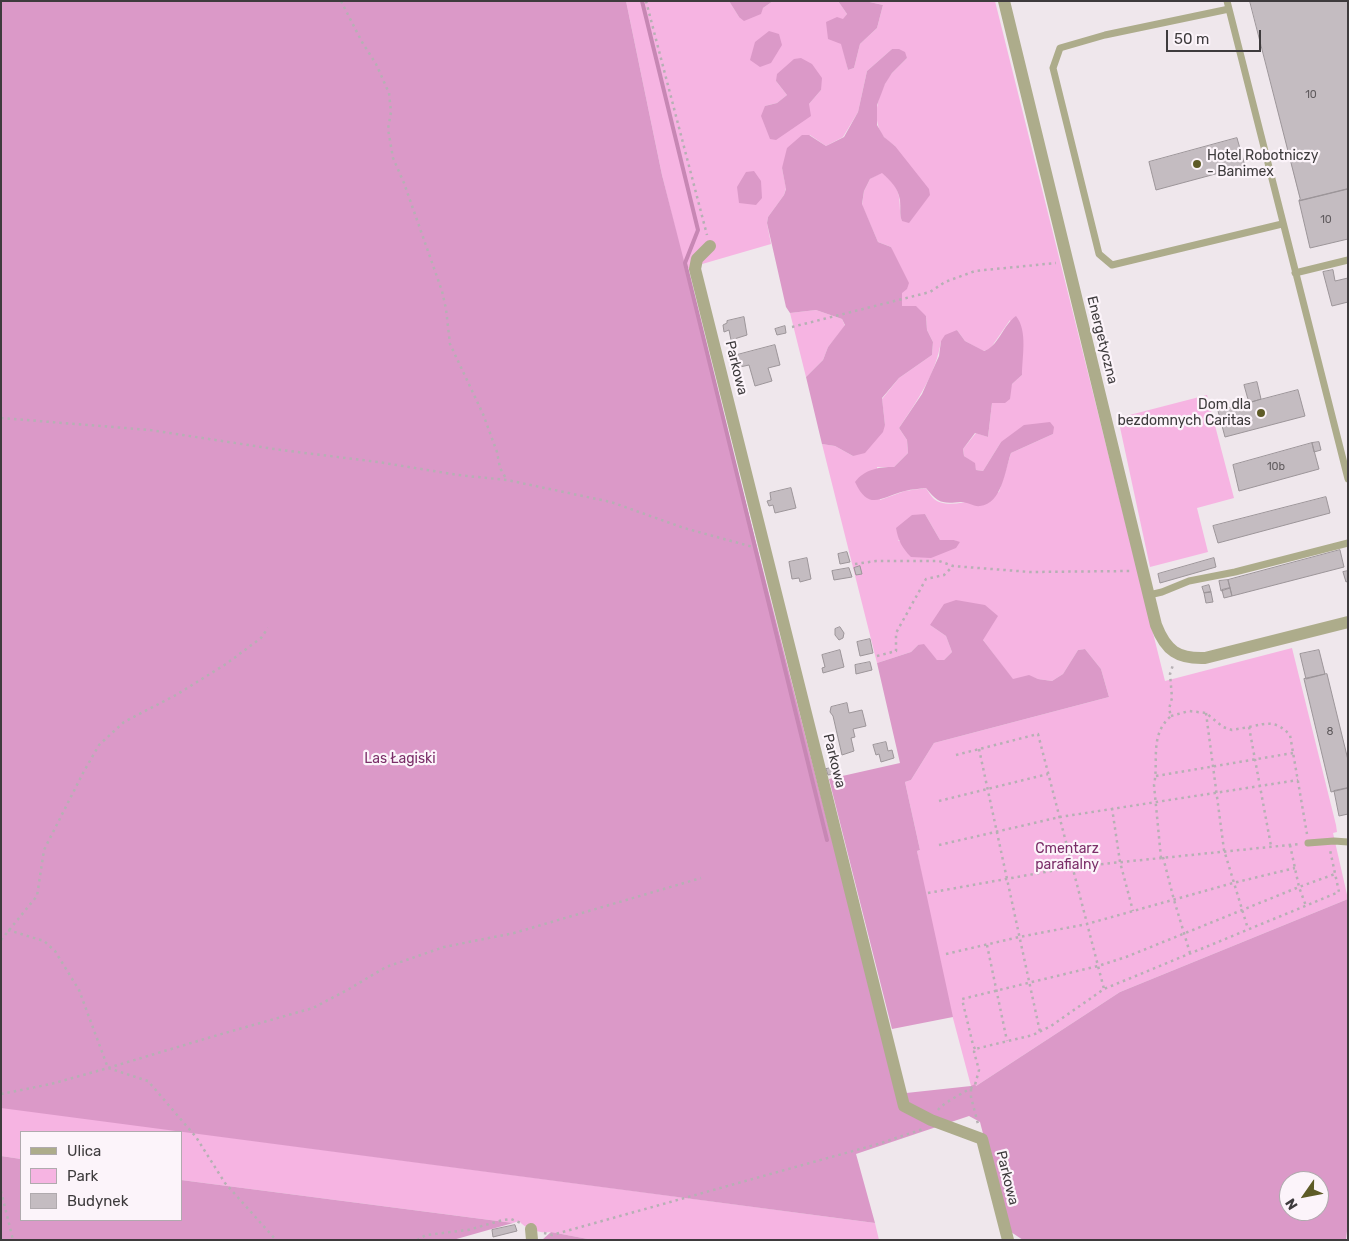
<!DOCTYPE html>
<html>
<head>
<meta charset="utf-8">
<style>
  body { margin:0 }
  #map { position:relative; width:1349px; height:1241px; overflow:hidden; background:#efe7ec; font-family:Rubik,sans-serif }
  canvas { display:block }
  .frame { position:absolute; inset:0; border:2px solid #3e3b3d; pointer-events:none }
  .legend { position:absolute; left:20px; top:1131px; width:162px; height:90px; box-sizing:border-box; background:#fcf4fa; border:1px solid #b0aaae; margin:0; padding:6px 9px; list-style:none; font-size:15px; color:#3e3b3d }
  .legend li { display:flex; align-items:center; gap:10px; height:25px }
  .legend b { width:25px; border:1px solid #b0aaae }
  .north { position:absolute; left:1279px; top:1171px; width:50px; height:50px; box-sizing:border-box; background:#fcf4fa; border:1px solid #b0aaae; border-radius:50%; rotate:237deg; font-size:14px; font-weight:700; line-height:20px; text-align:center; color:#3e3b3d }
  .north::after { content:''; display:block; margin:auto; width:18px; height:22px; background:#5e5b27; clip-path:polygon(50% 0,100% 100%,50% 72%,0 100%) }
  .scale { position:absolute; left:1166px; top:30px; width:95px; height:22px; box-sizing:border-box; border:2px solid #3e3b3d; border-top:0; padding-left:6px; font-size:15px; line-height:18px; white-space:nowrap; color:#3e3b3d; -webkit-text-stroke:4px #fcf4fa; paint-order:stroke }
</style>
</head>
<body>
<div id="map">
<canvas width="1349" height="1241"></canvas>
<div class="frame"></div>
<ul class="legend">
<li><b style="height:6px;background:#adac8b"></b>Ulica</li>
<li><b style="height:14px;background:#f6b4e2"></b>Park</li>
<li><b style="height:14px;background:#c4bcc1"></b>Budynek</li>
</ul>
<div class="north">N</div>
<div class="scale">50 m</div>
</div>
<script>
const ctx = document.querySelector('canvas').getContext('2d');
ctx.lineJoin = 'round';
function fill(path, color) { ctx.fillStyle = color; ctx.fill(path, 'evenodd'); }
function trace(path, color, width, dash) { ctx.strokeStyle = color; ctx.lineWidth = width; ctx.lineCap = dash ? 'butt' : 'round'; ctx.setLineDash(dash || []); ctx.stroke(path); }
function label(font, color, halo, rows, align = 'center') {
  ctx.font = font + ' Rubik,sans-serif'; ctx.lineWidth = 4.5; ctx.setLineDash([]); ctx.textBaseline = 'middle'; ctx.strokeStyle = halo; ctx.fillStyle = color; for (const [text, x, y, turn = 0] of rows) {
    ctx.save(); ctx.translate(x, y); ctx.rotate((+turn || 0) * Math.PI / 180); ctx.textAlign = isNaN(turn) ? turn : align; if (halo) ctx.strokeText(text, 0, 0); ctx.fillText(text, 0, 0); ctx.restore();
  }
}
const green = new Path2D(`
  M626 1H729L739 17 763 8 773 1H838L847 14C835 29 845 53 848 70L854 68 860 44 877 28 883 5 865 1H995L1165 681 1292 648 1336 825 1337 832 1333 833 1348 899 1120 992 976 1086H971L937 958 917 851 920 850 905 782 911 780 934 743 1109 697 1101 669 1085 649 1078 650 1063 674 1052 681 1038 679 1029 676 1013 680 983 640 930 625 946 636 952 652 944 660H937L918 645 911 652 877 663 822 444 835 446 853 456 885 425 882 399 899 378 932 355 933 342 927 330 926 316 902 307V293L891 247 878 242 862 205 864 191 870 179 882 172C886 177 894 182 896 188 902 198 898 211 902 221L895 146C891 143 886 140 883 136 870 117 879 89 892 73 897 68 902 63 907 58L892 49 867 71 858 112 843 137 826 146 810 135 782 168 786 188 784 195 768 217 767 223 771 244 685 269 662 175ZM776 81 821 90 809 104 765 106 777 103 787 95ZM1010 320 1022 375 1012 384 1004 403H992L988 437 976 433 963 449 964 456 974 463 976 470 983 471 1001 442 1053 434 1011 453 999 492C982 497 947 512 933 498 930 495 928 491 926 488L905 491 880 500 877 467H894L908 453 907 440 899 428C917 401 936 374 941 341L957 330 965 341 983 351 990 349ZM925 514 940 540H954L960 543 898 541Z
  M816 310 842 319 845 326 828 347 823 360 806 377 790 313Z
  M1207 395 1234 498 1197 508 1208 552 1150 567 1118 418Z
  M1 1107 875 1223 879 1240H593L551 1232C540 1234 526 1229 519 1221L513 1223 181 1180V1132H21V1159L1 1156Z`);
const forest = new Path2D(`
  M1 1H626L662 175 897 1094 971 1086 975 1084 976 1086 1120 992 1348 899V1222L1346 1240H1023L1008 1230 980 1122 969 1116 856 1154 875 1223 1 1108ZM1289 1181H1319V1211H1289Z
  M729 1H773L763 8 761 14 744 21 739 17Z
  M838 1H865L883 5 877 28 860 44 854 68 848 70 841 44 828 39 826 22 837 17 843 19 847 14Z
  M769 31 779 34 782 45 771 63 760 67 750 60 755 42Z
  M892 49H899L905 52 907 58 892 73 885 84 877 105V125L884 137 895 146 929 189 930 195 909 223 902 221C899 214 901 208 900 200 898 188 891 181 882 173L870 179 864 191 862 204 878 242 891 247 909 283 907 289 902 293V306H916L926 316 927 330 933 342 932 355 899 378 882 398 885 425 883 432 865 453 853 456 835 446 822 444 806 377 823 360 828 347 845 325 842 319 816 310 790 313 786 307 767 223 768 217 784 195 786 189 782 168 787 148 802 135H809L826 146 844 137 858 112 867 71Z
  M801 58 812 64 822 78 821 90 809 104 811 116 776 140 770 139 761 116 765 106 777 103 787 95 776 81 777 74 794 59Z
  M754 171 761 181 762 198 756 205 739 203 737 187 746 172Z
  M1016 316C1028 331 1022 357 1022 375L1012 384 1010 399 1005 403H992L988 437 975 433 963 449 964 456 975 463 976 470 983 471 1001 442 1024 425 1050 422 1054 427 1053 434 1011 453C1005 470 1002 504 980 506 974 507 968 502 961 502 942 504 938 503 926 488 919 489 912 489 905 491 881 497 869 512 855 482 865 469 879 467 894 467L908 453 907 440 899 428 922 394 939 356 941 341 945 335 957 330 965 341 984 351C998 347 1003 325 1016 316Z
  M925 514 940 540H954L960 542 956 548 931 558 911 557C902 548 898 540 896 528L912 515Z
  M956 600 985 605 998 616 983 640 1013 679 1029 675 1038 679 1052 681 1063 674 1078 650 1085 649 1101 669 1109 697 934 743 911 780 905 782 920 850 917 851 953 1017 892 1029 829 779 900 763 877 663 911 652 918 645 924 644 937 660H944L952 652 946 636 930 625 944 604Z
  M1 1156 21 1159V1220H181V1180L513 1223 453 1240H1Z
  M551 1232 593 1240H542Z`);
const stream = new Path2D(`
  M642 1 698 230 685 263 827 840`);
const building = new Path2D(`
  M1250 1H1348V189L1299 201 1300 199Z
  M1237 138 1245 166 1156 190 1149 162Z
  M1348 189V239L1310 248 1299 201Z
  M1333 270 1335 281 1348 278V302L1332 306 1323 272Z
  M744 317 747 335 731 340 729 330 724 332 723 325 727 323V321Z
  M785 326 786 333 777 335 775 329Z
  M775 345 780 365 768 368 772 381 755 386 749 365 740 367 737 355Z
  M1257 382 1261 399 1249 403 1244 385Z
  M1298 390 1305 416 1225 437 1218 411Z
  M1319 442 1321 450 1314 452 1312 443Z
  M1312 443 1319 469 1239 491 1233 465Z
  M791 488 796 508 775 513 773 505 769 506 767 501 771 500 770 493Z
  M1326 497 1330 513 1218 543 1213 526Z
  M1340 550 1344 567 1232 596 1228 580Z
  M847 552 850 562 840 564 838 554Z
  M807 558 811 579 800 582 799 578 792 579 789 562Z
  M1214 558 1216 567 1160 583 1158 574Z
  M860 566 862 574 856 575 854 568Z
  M849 568 852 577 834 580 832 571Z
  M1348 571V581L1346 582 1343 572Z
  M1228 580 1230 588 1221 591 1219 581Z
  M1209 585 1211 592 1204 593 1202 587Z
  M1230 588 1232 596 1224 598 1222 590Z
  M1211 592 1213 602 1206 603 1204 593Z
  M840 627 844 633 843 638 839 640 835 635V629Z
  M870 639 873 653 860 656 857 642Z
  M840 650 844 667 823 673 822 668 825 667 822 655Z
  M1319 650 1325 674 1306 679 1300 654Z
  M870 662 872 670 856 674 855 665Z
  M1327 674 1348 760V788L1331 792 1304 679Z
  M847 703 849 713 862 710 866 726 853 729 855 737 851 738 854 751 842 755 833 716 830 712 831 707Z
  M886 742 888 751 892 750 894 758 881 762 879 754 876 755 873 745Z
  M836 767 838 773 828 775 826 769Z
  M1348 788V814L1339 816 1334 791Z
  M515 1225 517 1231 493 1237 492 1230Z`);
const path = new Path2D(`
  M341 1 362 42 376 64 389 93 391 112 388 129 393 158 404 183 442 291 446 309 450 344 483 414 497 452 500 468 507 480
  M646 1 707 235
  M792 327 930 292 945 282 975 271 1056 263
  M1 418 150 430 281 450 378 462 458 475 507 480 611 502 684 528 753 547
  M855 564 876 561H939L953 566 1030 572 1131 571
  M877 656 896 651V633L926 579 944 575 953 566
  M1206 713 1224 850 1248 929
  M1171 716 1189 711 1206 713 1223 727 1232 730 1249 727 1271 846
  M1249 727C1267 723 1276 720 1290 735L1307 834
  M979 749 1040 1032
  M956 755 1038 734 1104 989
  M1156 776 1293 753
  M939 801 1048 774
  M1112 808 1120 862 1133 911
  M939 845 1060 817 1298 780
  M1290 845 1299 887 1306 906
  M1163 857 1174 900 1190 953
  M1161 858 1154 785C1159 761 1149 735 1171 716L1169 709 1172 698 1170 674 1173 665
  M928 893 1073 867 1299 844
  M8 930 44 941 55 951 79 990 108 1068 148 1081 196 1137 225 1183 276 1240
  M1 940 37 896 44 850 83 773 99 745 124 722 176 695 226 664 261 638 268 628
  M987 945 1007 1041
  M946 954 1019 937 1087 924 1233 883 1295 868
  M975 1049 973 1045 962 999 1098 966 1126 957 1299 887 1335 874
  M971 1089V1097L978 1124
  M1 1094 51 1084 108 1068 211 1037 313 1008 349 989 386 967 444 947 514 933 701 878
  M938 1110C945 1101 965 1093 975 1085L979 1070 974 1052 975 1049 1033 1035 1051 1026 1104 989 1339 892 1330 850
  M1 1191 13 1240
  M544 1233 552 1235 878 1144 923 1129
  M417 1240 426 1235 468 1230 503 1220 511 1219 521 1223`);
const lane = new Path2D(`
  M1227 1 1348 479
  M1229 9 1105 35 1060 48 1053 68 1099 254 1112 265 1282 224
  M1295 273 1348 260
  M1149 595 1162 592 1189 581 1235 572 1348 543
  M1308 843 1334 841 1348 842`);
const street = new Path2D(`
  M1004 1 1156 625C1166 651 1178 659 1205 658L1348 622
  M710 246 697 259 695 269 904 1106 931 1120 982 1139 1008 1240
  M531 1229 532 1240`);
const markers = [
  [1197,164,5,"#5e5b27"],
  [1261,413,5,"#5e5b27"]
];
const numberNames = [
  ["10",1311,95],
  ["10",1326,220],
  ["10b",1276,467],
  ["8",1330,732]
];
const poiNames = [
  ["Hotel Robotniczy",1207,156],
  ["- Banimex",1207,172],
  ["Dom dla",1251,405,"right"],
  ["bezdomnych Caritas",1251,421,"right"]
];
const streetNames = [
  ["Energetyczna",1102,340,76],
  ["Parkowa",736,368,76],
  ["Parkowa",834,761,76],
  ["Parkowa",1007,1178,76]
];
const parkNames = [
  ["Las Łagiski",400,759],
  ["Cmentarz",1067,849],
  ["parafialny",1067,865]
];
fill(green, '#f6b4e2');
fill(forest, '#db99c8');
trace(stream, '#c787b4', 4);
fill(building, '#c4bcc1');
trace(building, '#9c9599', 1);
trace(path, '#b6b0b4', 2.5, [2.5, 4]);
trace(lane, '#adac8b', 7);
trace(street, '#adac8b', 12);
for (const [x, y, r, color] of markers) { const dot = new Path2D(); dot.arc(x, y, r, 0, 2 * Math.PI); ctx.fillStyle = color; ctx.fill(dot); trace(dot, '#fcf4fa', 2); }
label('11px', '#605b5e', null, numberNames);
label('14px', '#3e3b3d', '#fcf4fa', poiNames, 'left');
label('14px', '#3e3b3d', '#fcf4fa', streetNames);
label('14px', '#7b2f69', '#fcf4fa', parkNames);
</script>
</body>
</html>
